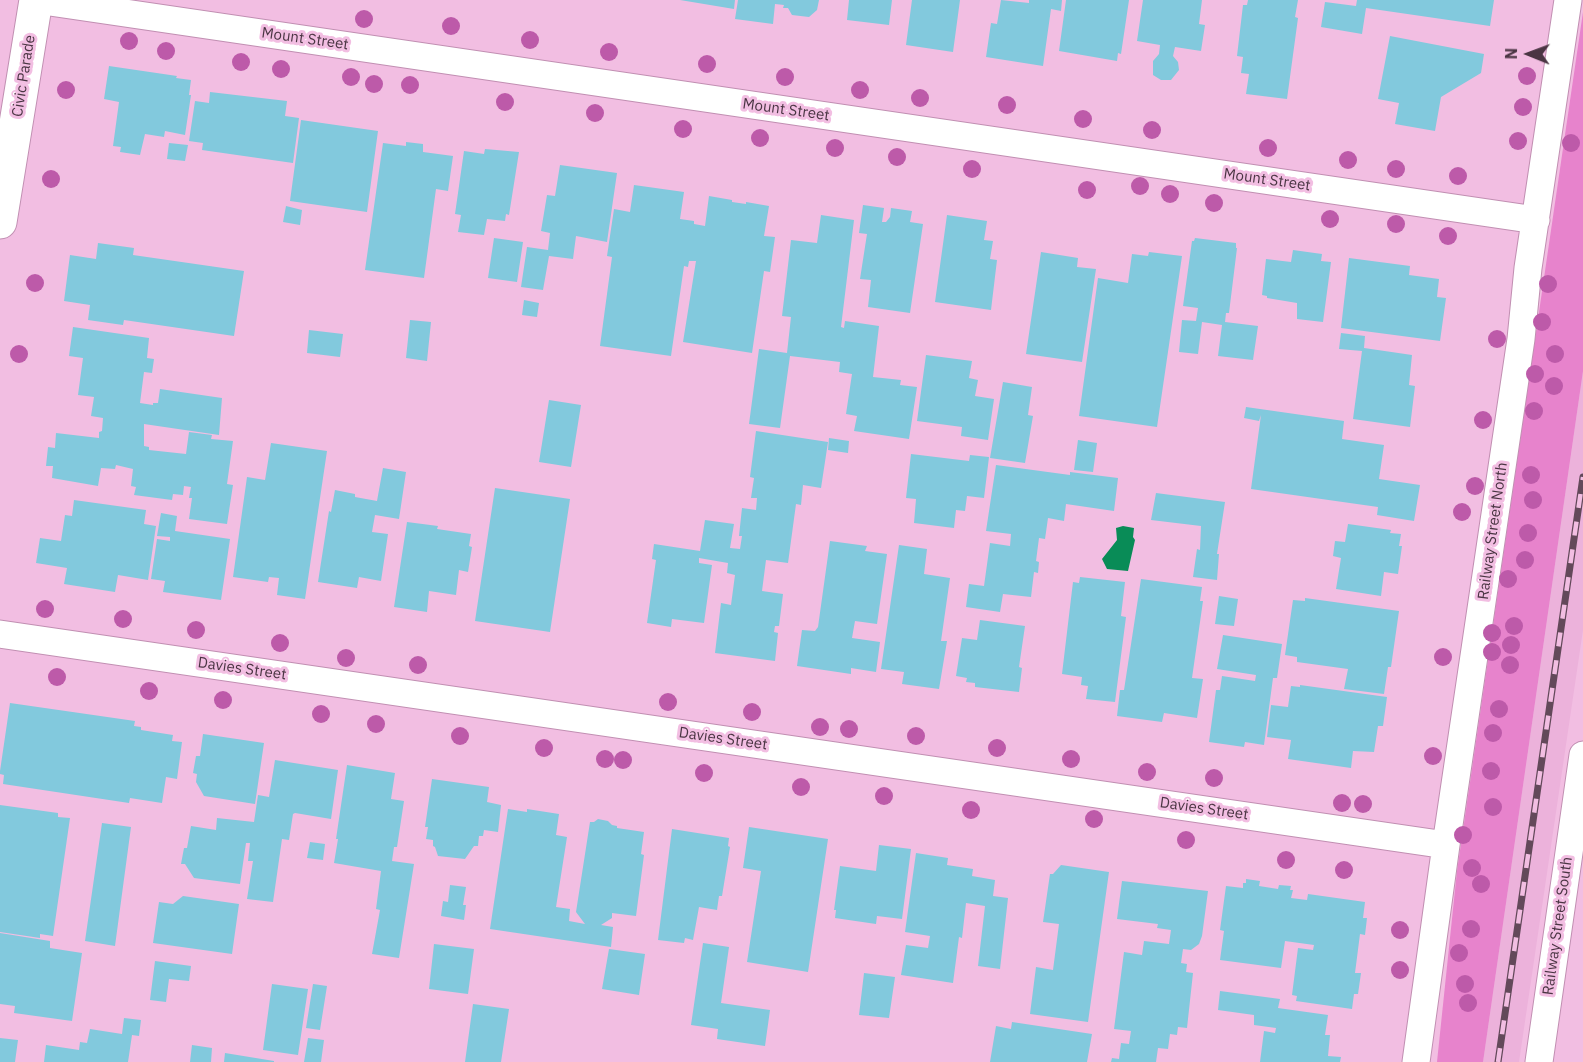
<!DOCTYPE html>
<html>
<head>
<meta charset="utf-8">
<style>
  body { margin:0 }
  #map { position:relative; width:1583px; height:1062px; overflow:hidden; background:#f2bee2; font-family:"IBM Plex Sans",sans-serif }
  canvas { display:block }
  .north { position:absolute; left:1499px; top:24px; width:60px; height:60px; -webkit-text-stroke:4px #f2bee2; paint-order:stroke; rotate:271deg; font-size:16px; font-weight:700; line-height:24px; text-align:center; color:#4a3543 }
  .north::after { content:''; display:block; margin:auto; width:21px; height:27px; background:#4a3543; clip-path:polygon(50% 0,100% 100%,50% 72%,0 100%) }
</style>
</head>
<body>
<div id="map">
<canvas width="1583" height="1062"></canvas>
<div class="north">N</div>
</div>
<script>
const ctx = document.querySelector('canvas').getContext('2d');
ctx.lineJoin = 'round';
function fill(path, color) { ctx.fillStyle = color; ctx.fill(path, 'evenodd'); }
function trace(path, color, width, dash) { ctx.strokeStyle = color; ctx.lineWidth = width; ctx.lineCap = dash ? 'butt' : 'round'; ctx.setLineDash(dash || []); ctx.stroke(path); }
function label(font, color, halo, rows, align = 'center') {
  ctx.font = font + ' "IBM Plex Sans",sans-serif'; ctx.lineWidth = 6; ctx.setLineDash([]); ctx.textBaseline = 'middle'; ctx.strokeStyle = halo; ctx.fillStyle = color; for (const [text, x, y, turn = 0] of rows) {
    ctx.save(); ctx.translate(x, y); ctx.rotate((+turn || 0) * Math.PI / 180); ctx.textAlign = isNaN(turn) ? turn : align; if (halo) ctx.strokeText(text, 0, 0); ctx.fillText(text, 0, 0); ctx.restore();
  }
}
const built = new Path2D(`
  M1583 371V630L1519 1062H1483Z`);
const green = new Path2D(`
  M1583 12V371L1483 1062H1437L1457 871Z`);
const water = new Path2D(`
  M1123 526 1134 528 1133 537 1135 540 1128 571 1107 569 1102 559 1117 540 1116 528Z`);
const building = new Path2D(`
  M680 0H735L734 9Z
  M738 0H819L817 10 809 17 792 15 788 8H783L784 5 775 4 773 24 735 19Z
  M849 0H892L889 25 847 20Z
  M912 0H960L953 52 906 45Z
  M1001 0 1029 3V0H1062L1061 11 1051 9 1043 66 986 57 991 23 997 24Z
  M1066 0H1129L1121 54 1118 53 1117 61 1059 51Z
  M1143 0H1202L1199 24 1205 25 1201 51 1175 47 1173 56 1178 62 1179 70 1171 80H1161L1153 75V61L1159 54 1160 45 1137 41Z
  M1248 0H1298L1295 17 1298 18 1287 99 1246 94 1249 74 1241 73 1243 57 1237 56 1243 5H1247Z
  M1357 0H1494L1490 26 1366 8 1362 34 1321 27 1325 2 1356 6Z
  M1390 36 1484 54 1481 73 1441 97 1435 131 1395 124 1399 103 1378 99Z
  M109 66 177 76 176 78 191 80 189 95H191L185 135 165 131 164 137 145 134 140 155 120 152 121 147 113 146 119 102 104 99Z
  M210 92 287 101 285 116 299 118 293 163 202 150 203 143 189 141 195 101 209 103Z
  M301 120 378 131 367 212 290 201Z
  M406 142 423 144V152L453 156 448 191 436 189 424 278 365 270 383 143 406 146Z
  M169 143 188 145 185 161 167 159Z
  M485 149 519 152 509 215 506 214 505 221 487 219 484 235 458 232 461 215 455 214 464 151 484 154Z
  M560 165 617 173 607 242 576 236 573 259 549 256 543 290 521 287 527 247 548 250 550 233 541 231 547 195 555 196Z
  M634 185 684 192 680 219 694 221V224L705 226 709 196 732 200V202L746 204V202L769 206 764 236 775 237 770 272 764 271 752 353 683 342 696 261H689L688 267 684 266 671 356 600 346 612 257 607 256 614 209 630 212Z
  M863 205 884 208 882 222H886L890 217 891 208 912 211 910 222 923 224 910 313 868 307 871 280 860 279 867 234 859 233Z
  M286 206 302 210 300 225 283 222Z
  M821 215 854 220 841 327 844 328 845 321 879 326 873 377 901 380 900 385 917 387 909 439 854 431 857 416 846 414 852 374 839 372 840 362 790 356 780 428 749 424 759 349 787 353 791 317 782 316 791 240 817 243Z
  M947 215 987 221 984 240 993 241 990 259 997 260 991 310 935 302Z
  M494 238 523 242 517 282 488 278Z
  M1195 238 1236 243V248H1237L1229 313H1226L1225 322 1258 326 1253 360 1218 356 1222 325 1202 322 1198 354 1179 352 1182 320 1196 321 1198 308 1183 306 1192 241H1194Z
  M98 243 134 248 133 255 244 271 234 336 124 320 123 325 88 320 90 305 64 301 70 255 96 259Z
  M1293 250 1322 254 1321 261 1331 262 1323 322 1297 319V303L1267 298V296L1262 295 1266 259 1291 262Z
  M1041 252 1078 258 1077 267 1096 269 1082 362 1026 354Z
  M1149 252 1182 256 1157 427 1079 416 1098 278 1128 283 1132 254 1148 256Z
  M1349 258 1410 266 1409 275 1439 279 1437 297 1446 298 1440 341 1341 328Z
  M524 300 539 303 537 317 522 315Z
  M410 320 431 322 427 361 406 358Z
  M73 327 149 338 147 358 154 359 152 373 144 372 140 403 153 405V403H158L160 389 222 398 219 435 144 424V446L149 447V450L186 454 189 432 212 435 211 439 233 441 227 484 233 485 227 524 189 519 192 498H189L191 487 184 486 183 495 173 494 172 500 134 495 136 487 131 486 133 469 116 465 115 469 101 468 98 486 52 478 53 466H46L48 447 55 448 56 433 99 438V432L102 431 103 418 91 416 94 397 78 395 83 358 69 356Z
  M309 330 343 334 340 357 307 353Z
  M1341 333 1365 336 1364 348 1412 355 1409 385 1415 386 1410 427 1353 419 1362 351 1339 349Z
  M926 355 972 361 969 378 978 380 975 396 994 399 988 440 961 436 962 427 917 421Z
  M1003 382 1032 387 1028 415 1033 416 1025 463 990 458Z
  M549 400 581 405 571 467 539 462Z
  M1246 407 1344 421 1342 439 1384 445 1379 479 1420 485 1414 521 1377 515 1378 507 1251 489 1261 415 1259 421 1244 418Z
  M756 431 828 442 821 488 803 485 801 505 796 504 788 563 766 560 762 591 783 594 779 626H775L774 632 778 633 775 661 715 653 721 603 731 605 735 575 727 573 728 563 699 558V563L712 565 704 623 672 619 671 627 647 623 656 560 652 559 654 544 700 551 705 520 734 524 730 548 740 549 742 536H739L742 508 756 510 757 498H751L754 478 750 477Z
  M829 438 849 441 848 453 828 450Z
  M1078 440 1097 443 1093 472 1074 470Z
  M271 443 327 451 305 599 277 595 279 578 269 577 268 582 233 577 247 477 265 480Z
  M911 454 969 461 970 455 989 457 984 498 967 496 965 511 956 510 954 528 914 523 916 499 906 498Z
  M996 465 1070 475V472L1118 478 1114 511 1066 504 1064 521 1048 518 1045 539 1039 538 1036 561 1039 562 1038 573 1034 572 1031 597 1003 594 1000 612 966 607 969 584 984 586 990 543 1010 546 1011 534 986 531Z
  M383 468 406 472 399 519 375 515 372 532 388 534 381 581 359 577 357 588 318 582 329 511 331 512 335 490 355 494V497L377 501Z
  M495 488 570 499 550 632 475 621Z
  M1156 493 1225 502 1217 554H1219L1217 580 1193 577 1197 549 1200 550 1201 526 1151 520Z
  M74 500 146 510 144 524 156 526 148 580 118 575 115 592 64 584 67 568 36 563 40 538 61 541 65 515 72 516Z
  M161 513 177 516 175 531 230 539 221 600 163 592 165 581 151 579 157 539 170 541V537L157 536Z
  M407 522 438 526 437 529 471 534 469 546 472 547 468 572 459 570 456 595 429 591 427 612 394 607Z
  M1348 524 1391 530 1390 533 1401 534 1399 546H1402L1398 574 1384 572 1381 596 1336 589 1341 558 1333 556 1335 541 1345 542Z
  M830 541 867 546 865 551 887 554 877 624 855 621 852 638 880 642 876 672 851 668V674L797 666 802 630 815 631 818 627Z
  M899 545 927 549 924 574 950 578 941 641H947L939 689 902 684 904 672 881 669Z
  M1080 577 1125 582 1121 616 1126 617 1115 702 1086 699 1088 686 1081 685 1082 677 1062 674 1073 582 1079 583Z
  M1141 579 1202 587 1200 601H1203L1192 678 1203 679 1197 718 1164 713 1162 722 1117 716 1120 690H1124Z
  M1219 596 1238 599 1234 626 1215 624Z
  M1305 598 1399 611 1391 667H1388L1384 694 1344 689 1348 669 1297 662V657L1285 655 1293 600 1305 601Z
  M980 620 1025 626 1019 667 1022 668 1019 692 975 687V683L966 682 967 678 956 676 962 638 977 640Z
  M1223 635 1282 644 1277 678H1273L1264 745 1245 742 1244 747 1209 742 1216 690H1220L1222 676 1255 681 1256 675 1217 669Z
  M1300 685 1387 697 1383 726H1378L1374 752 1353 751 1351 768 1288 759 1291 740 1267 737 1271 705 1288 707 1291 686 1300 687Z
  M10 703 135 721 134 726 141 727V730L173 735 172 741 182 742 177 779 166 777 162 803 130 798 129 803 3 784 4 775 0 774V771Z
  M203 734 264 743 255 804 204 796 196 782 197 774 193 773 196 756H200Z
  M275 760 338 770 331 819 295 813 293 814 289 840 282 839 273 902 247 899 253 861H248L250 843H246L240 884 194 878 185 864H181L184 848H187L191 826 216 830 217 818 254 822 258 795 269 797Z
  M347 765 395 773 391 799 404 801 397 847H394L392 861 414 864 399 958 372 954 380 910 376 909 381 871 334 863 338 839H336Z
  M432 779 489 787 487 802 501 805 498 832 484 830 483 836H479L478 846H474L465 859 438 856 435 847 433 846V840L426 839 428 827H425Z
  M0 805 58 813V817L70 818 53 936 40 934V938L0 932Z
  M508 809 527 812V809L559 814 556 835 567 837 556 907 570 909 569 921 585 924 576 912 590 822H594L598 819 608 821 612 825 617 826V828L644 832 641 854 644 855 636 916 612 913V918L601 925 613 927 611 947 490 929Z
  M102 823 131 827 115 946 85 941Z
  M749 827 828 839 808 972 747 962 761 871 743 868Z
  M672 829 729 838 728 846 730 847 722 896H719L717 910 699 907 693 940 685 938 684 943 658 940Z
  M310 842 325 844 323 860 307 858Z
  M879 845 911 849 902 919 877 916 876 924 835 918 836 910H834L840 866 876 871Z
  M916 853 948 858 947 865 973 869 972 876 995 880 993 896 1008 898 1000 969 978 966 985 906 966 903 962 938 959 937 953 983 901 975 906 945 928 948 930 936 905 932Z
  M1061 865 1109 872 1088 1022 1030 1014 1036 967 1053 970 1059 924 1043 922 1050 874H1053Z
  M1246 879 1260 881 1259 886 1278 889 1279 885 1291 886 1290 890H1293L1291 898 1307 900 1308 894 1365 902 1363 918H1367L1365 935 1360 934 1355 973H1361L1358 994H1354L1352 1009 1296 1001 1297 996 1292 995 1298 948 1313 950 1314 945 1285 941 1281 968 1220 960 1224 931 1220 930 1226 886 1243 888V883H1246Z
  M1122 881 1208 891 1202 936 1199 944 1191 950 1183 949 1181 963 1187 964 1186 972 1193 973 1187 1028 1178 1027 1177 1035 1170 1034 1168 1049 1158 1048 1156 1062H1111L1112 1058 1119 1059 1121 1043 1129 1044 1131 1031 1114 1029 1124 952 1142 955 1144 941 1169 944 1171 930 1157 928 1158 924 1117 919Z
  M450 885 466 887 463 905H466L464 920 441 916 443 901 448 902Z
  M183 896 239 904 232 954 153 943 159 902 173 904Z
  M0 933 50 941V948L82 953 72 1021 14 1013 15 1006 0 1004Z
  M703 943 729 947 721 1003 770 1010 765 1046 717 1039 718 1029 691 1025Z
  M434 944 474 949 468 994 429 989Z
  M609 949 645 954 639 995 602 989Z
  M155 961 191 966 189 981 169 979 166 1002 150 1000Z
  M864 973 895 977 889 1018 859 1015Z
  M272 984 308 989 298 1055 263 1050Z
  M313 984 327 986 320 1030 306 1028Z
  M1220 991 1280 999 1278 1008 1328 1015 1325 1035H1330L1328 1056 1341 1057 1340 1062H1260L1264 1031 1275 1033 1276 1028 1254 1025V1015L1218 1010Z
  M473 1004 509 1009 501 1062H465Z
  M124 1018 141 1020 139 1036 132 1035 128 1062H44L46 1045 79 1050 80 1042 87 1043 90 1029 122 1034Z
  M1012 1022 1092 1034 1087 1062H990L996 1026 1011 1029Z
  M0 1038 18 1040 15 1062H0Z
  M308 1038 324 1040 321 1062H304Z
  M192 1045 212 1048 211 1062H190Z
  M225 1053 274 1061V1062H224Z`);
const street = new Path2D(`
  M36 0 1536 220
  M0 634 1446 845
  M1416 1062 1446 845 1521 339 1528 268 1568 0
  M1539 1062 1583 755`);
const secondary = new Path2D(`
  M0 222 36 0`);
const rail = new Path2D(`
  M1498 1062 1583 477`);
const trees = [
  [364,19],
  [451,26],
  [530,40],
  [129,41],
  [166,51],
  [609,52],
  [241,62],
  [707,64],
  [281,69],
  [1527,76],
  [351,77],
  [785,77],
  [374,84],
  [410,85],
  [66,90],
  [860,90],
  [920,98],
  [505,102],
  [1007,105],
  [1523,107],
  [595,113],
  [1083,119],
  [683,129],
  [1152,130],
  [760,138],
  [1518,141],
  [1571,143],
  [835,148],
  [1268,148],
  [897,157],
  [1348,160],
  [972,169],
  [1396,169],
  [1458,176],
  [51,179],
  [1140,186],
  [1087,190],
  [1170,194],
  [1214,203],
  [1330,219],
  [1396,224],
  [1448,236],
  [35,283],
  [1548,284],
  [1542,322],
  [1497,339],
  [19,354],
  [1555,354],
  [1535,374],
  [1554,386],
  [1534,411],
  [1483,420],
  [1531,475],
  [1475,486],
  [1533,500],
  [1462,512],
  [1528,533],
  [1525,560],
  [1508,579],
  [45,609],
  [123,619],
  [1514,626],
  [196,630],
  [1492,633],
  [280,643],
  [1511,645],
  [1492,652],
  [1443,657],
  [346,658],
  [418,665],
  [1510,665],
  [57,677],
  [149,691],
  [223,700],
  [668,702],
  [1499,709],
  [752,712],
  [321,714],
  [376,724],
  [820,727],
  [849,729],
  [1493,733],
  [460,736],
  [916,736],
  [544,748],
  [997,748],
  [1433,756],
  [605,759],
  [1071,759],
  [623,760],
  [1491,771],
  [1147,772],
  [704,773],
  [1214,778],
  [801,787],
  [884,796],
  [1342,803],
  [1363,804],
  [1493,807],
  [971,810],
  [1094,819],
  [1463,835],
  [1186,840],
  [1286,860],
  [1472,868],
  [1344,870],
  [1481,884],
  [1471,929],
  [1400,930],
  [1459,953],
  [1400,970],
  [1465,984],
  [1468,1003]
];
const streetNames = [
  ["Mount Street",305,39,8],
  ["Civic Parade",24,76,-81],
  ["Mount Street",786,110,8],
  ["Mount Street",1267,180,8],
  ["Railway Street North",1493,531,-82],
  ["Davies Street",242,669,8],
  ["Davies Street",723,739,8],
  ["Davies Street",1204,809,8],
  ["Railway Street South",1558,926,-82]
];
fill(built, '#ecb2db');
fill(green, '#e783cc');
fill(water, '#098c57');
fill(building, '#82c9dd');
trace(street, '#c18fb2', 29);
trace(secondary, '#c18fb2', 35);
trace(street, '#fff', 27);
trace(secondary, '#fff', 33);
trace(rail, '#63495a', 7);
trace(rail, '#f2bee2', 4.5, [14]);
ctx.fillStyle = '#bd5aa9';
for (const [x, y] of trees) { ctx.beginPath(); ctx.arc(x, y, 9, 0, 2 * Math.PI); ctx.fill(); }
label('15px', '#4a3543', '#f2bee2', streetNames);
</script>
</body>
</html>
